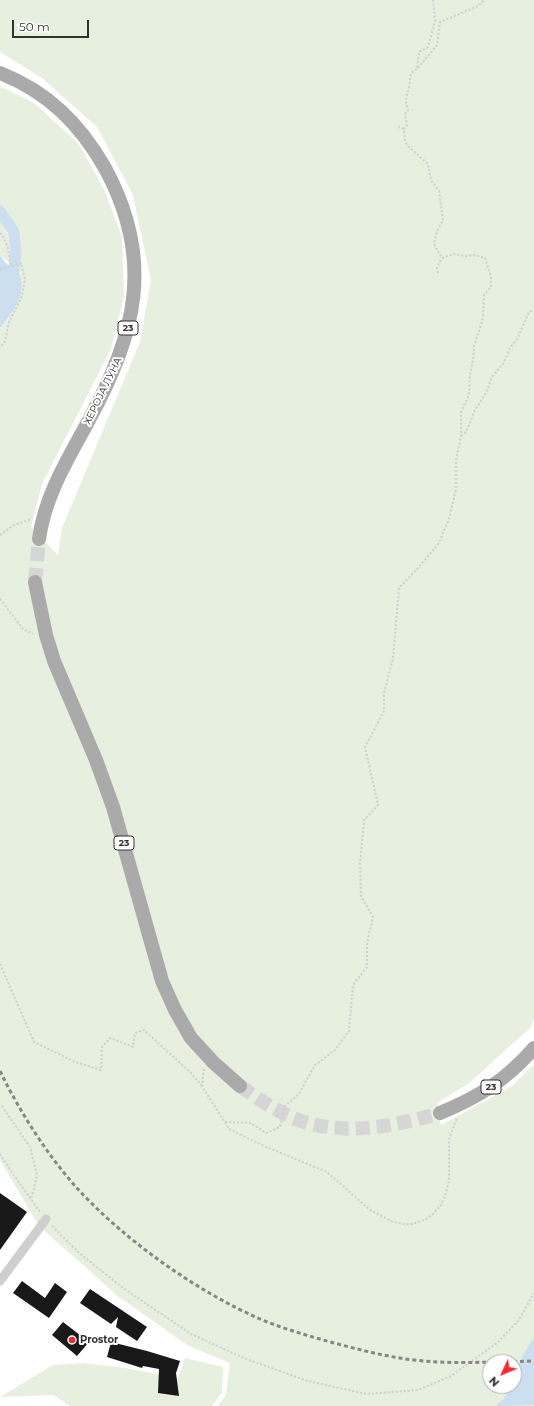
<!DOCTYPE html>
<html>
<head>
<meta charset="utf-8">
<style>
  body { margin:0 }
  #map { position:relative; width:534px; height:1406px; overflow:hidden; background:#fff; font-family:Montserrat,sans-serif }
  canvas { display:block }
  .north { position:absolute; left:482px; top:1354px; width:40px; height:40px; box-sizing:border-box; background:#fff; border:1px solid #adadad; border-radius:50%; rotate:226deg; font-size:11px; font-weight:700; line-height:16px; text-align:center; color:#323232 }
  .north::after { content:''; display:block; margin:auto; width:14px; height:18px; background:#f22a2e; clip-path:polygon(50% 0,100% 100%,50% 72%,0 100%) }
  .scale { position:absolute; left:12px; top:20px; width:77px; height:18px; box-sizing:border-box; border:2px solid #323232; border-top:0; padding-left:5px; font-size:12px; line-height:14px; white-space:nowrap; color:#323232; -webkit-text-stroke:3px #fff; paint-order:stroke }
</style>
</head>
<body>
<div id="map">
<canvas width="534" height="1406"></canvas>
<div class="north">N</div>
<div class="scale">50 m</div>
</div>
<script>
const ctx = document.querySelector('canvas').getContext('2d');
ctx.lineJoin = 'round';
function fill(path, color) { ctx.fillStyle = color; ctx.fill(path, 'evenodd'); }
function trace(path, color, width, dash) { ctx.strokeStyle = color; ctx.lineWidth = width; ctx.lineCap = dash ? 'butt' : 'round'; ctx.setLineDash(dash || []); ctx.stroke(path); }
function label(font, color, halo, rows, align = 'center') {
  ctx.font = font + ' Montserrat,sans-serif'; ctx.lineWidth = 4; ctx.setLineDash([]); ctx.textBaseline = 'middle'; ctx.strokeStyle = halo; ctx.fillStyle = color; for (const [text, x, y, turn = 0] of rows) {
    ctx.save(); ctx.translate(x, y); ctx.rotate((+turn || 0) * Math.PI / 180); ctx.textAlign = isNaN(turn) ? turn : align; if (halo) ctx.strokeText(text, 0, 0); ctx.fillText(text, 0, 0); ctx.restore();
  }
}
const green = new Path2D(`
  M0 0H534V1019L531 1027 469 1083 437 1103 441 1125 512 1086 534 1064V1406H218L226 1395 230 1363 187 1345 119 1297 39 1226 0 1160V328C13 314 32 288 16 270 12 264 5 260 0 255V86L34 103 79 144 105 191 122 237 124 296 111 349 42 484 31 527 58 555 62 528 140 342 151 280 133 195 97 127 42 78 0 52ZM490 1362H514V1386H490Z
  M185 1358 223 1367 222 1392 212 1406H70L53 1395 0 1397 53 1365 83 1363 125 1368 178 1378Z`);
const water = new Path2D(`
  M0 255C2 258 5 262 8 265 10 268 15 269 18 272 30 291 12 314 0 328Z
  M534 1337V1405L496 1406 504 1399 510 1386H514C514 1369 525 1351 534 1337Z`);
const canal = new Path2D(`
  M0 211 14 232 16 253 14 269 9 283 0 298`);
const building = new Path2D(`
  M0 1193 27 1212 0 1250Z
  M22 1281 45 1298 55 1283 67 1292 49 1318 13 1293Z
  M90 1289 147 1327 137 1341 116 1327 118 1317 111 1324 80 1303Z
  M63 1322 89 1342 77 1356 52 1335Z
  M111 1342 147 1351 180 1361 176 1373 179 1396 158 1393 159 1369 143 1366 142 1368 107 1357Z`);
const primaryTunnel = new Path2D(`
  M35 582 39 539
  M240 1086C260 1100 279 1113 301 1121 346 1136 396 1126 440 1113`);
const path = new Path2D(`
  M418 68 437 45 440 22 478 6 484 0
  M398 127 404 129
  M0 233C8 242 10 255 10 266
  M0 269 21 263 25 279 22 296 9 322 5 341 0 348
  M438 273 437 267 442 258
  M461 436 466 432 475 410 486 393 492 377 503 364 510 348 517 339 529 312 534 310
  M0 535 14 525 32 519
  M0 599 23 629 33 634
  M0 964 34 1042 75 1062 101 1070 102 1047 110 1038 133 1047 135 1033 144 1030 191 1073 202 1086
  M204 1069 202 1086 229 1129 264 1146 327 1172 370 1210 393 1222 403 1224H413L426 1219 433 1214 441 1205 445 1196 449 1181V1139L457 1118
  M2 1106 30 1147 37 1175 31 1200
  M225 1122 251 1123 266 1133 280 1127 285 1106 298 1095 315 1065 335 1050 349 1031 353 985 367 967V943L373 917 361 896 360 864 364 820 378 805 365 747 384 711V693L393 658 399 588 417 569 439 543 449 519 456 489V460L461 436V412L469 395 470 375 473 361 474 346 483 318 484 295 491 287V277L485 258 475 255 465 256 454 254 442 258 434 244 437 231 443 220 439 191 431 180 428 164 408 146 405 142 404 129 407 125 405 114 408 110C404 99 407 97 409 87 410 83 410 78 411 73L417 69 419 52 428 47 435 21 433 0
  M0 1154 13 1174 40 1212
  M52 1226 78 1252 123 1288 191 1334 246 1359 308 1381 366 1394 418 1390 451 1376 497 1343 519 1320 534 1293`);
const street = new Path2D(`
  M0 1281 46 1219`);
const primary = new Path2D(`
  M0 73C48 92 80 124 105 168 155 260 136 333 89 420 68 459 45 495 39 539
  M35 582 46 635 54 661 96 760 113 807 162 981 175 1010 191 1038 214 1063 240 1086
  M440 1113C479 1097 506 1080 534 1048`);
const rail = new Path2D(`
  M0 1071C20 1112 46 1153 76 1187 123 1239 196 1291 260 1319 284 1329 309 1336 334 1343 361 1350 387 1357 414 1360 440 1363 465 1363 490 1362
  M506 1362 534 1361`);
const markers = [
  [72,1340,4,"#f22a2e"]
];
const shields = [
  [128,328,20],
  [124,843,20],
  [491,1087,20]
];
const shieldNames = [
  ["23",128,328],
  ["23",124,843],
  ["23",491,1087]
];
const streetNames = [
  ["ХЕРОЈА ЛУНА",103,391,-64]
];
const poiNames = [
  ["Prostor",80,1340]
];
fill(green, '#e7efdf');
fill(water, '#cbdff0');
trace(canal, '#cbdff0', 11);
fill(building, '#191919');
trace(primaryTunnel, '#d6d6d6', 14, [14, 7]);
trace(path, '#cfcfcf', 2, [2, 2]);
trace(street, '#cfcfcf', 9);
trace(primary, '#aaa', 14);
trace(rail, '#878787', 3, [4, 3]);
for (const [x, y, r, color] of markers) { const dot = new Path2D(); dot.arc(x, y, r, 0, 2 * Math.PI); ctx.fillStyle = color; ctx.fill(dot); trace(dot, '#fff', 1.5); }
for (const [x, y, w] of shields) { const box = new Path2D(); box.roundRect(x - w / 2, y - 7, w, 14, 3); ctx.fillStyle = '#fff'; ctx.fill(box); trace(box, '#323232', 1); }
label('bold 9px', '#323232', null, shieldNames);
label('10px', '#323232', '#fff', streetNames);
label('bold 10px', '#323232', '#fff', poiNames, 'left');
</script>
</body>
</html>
